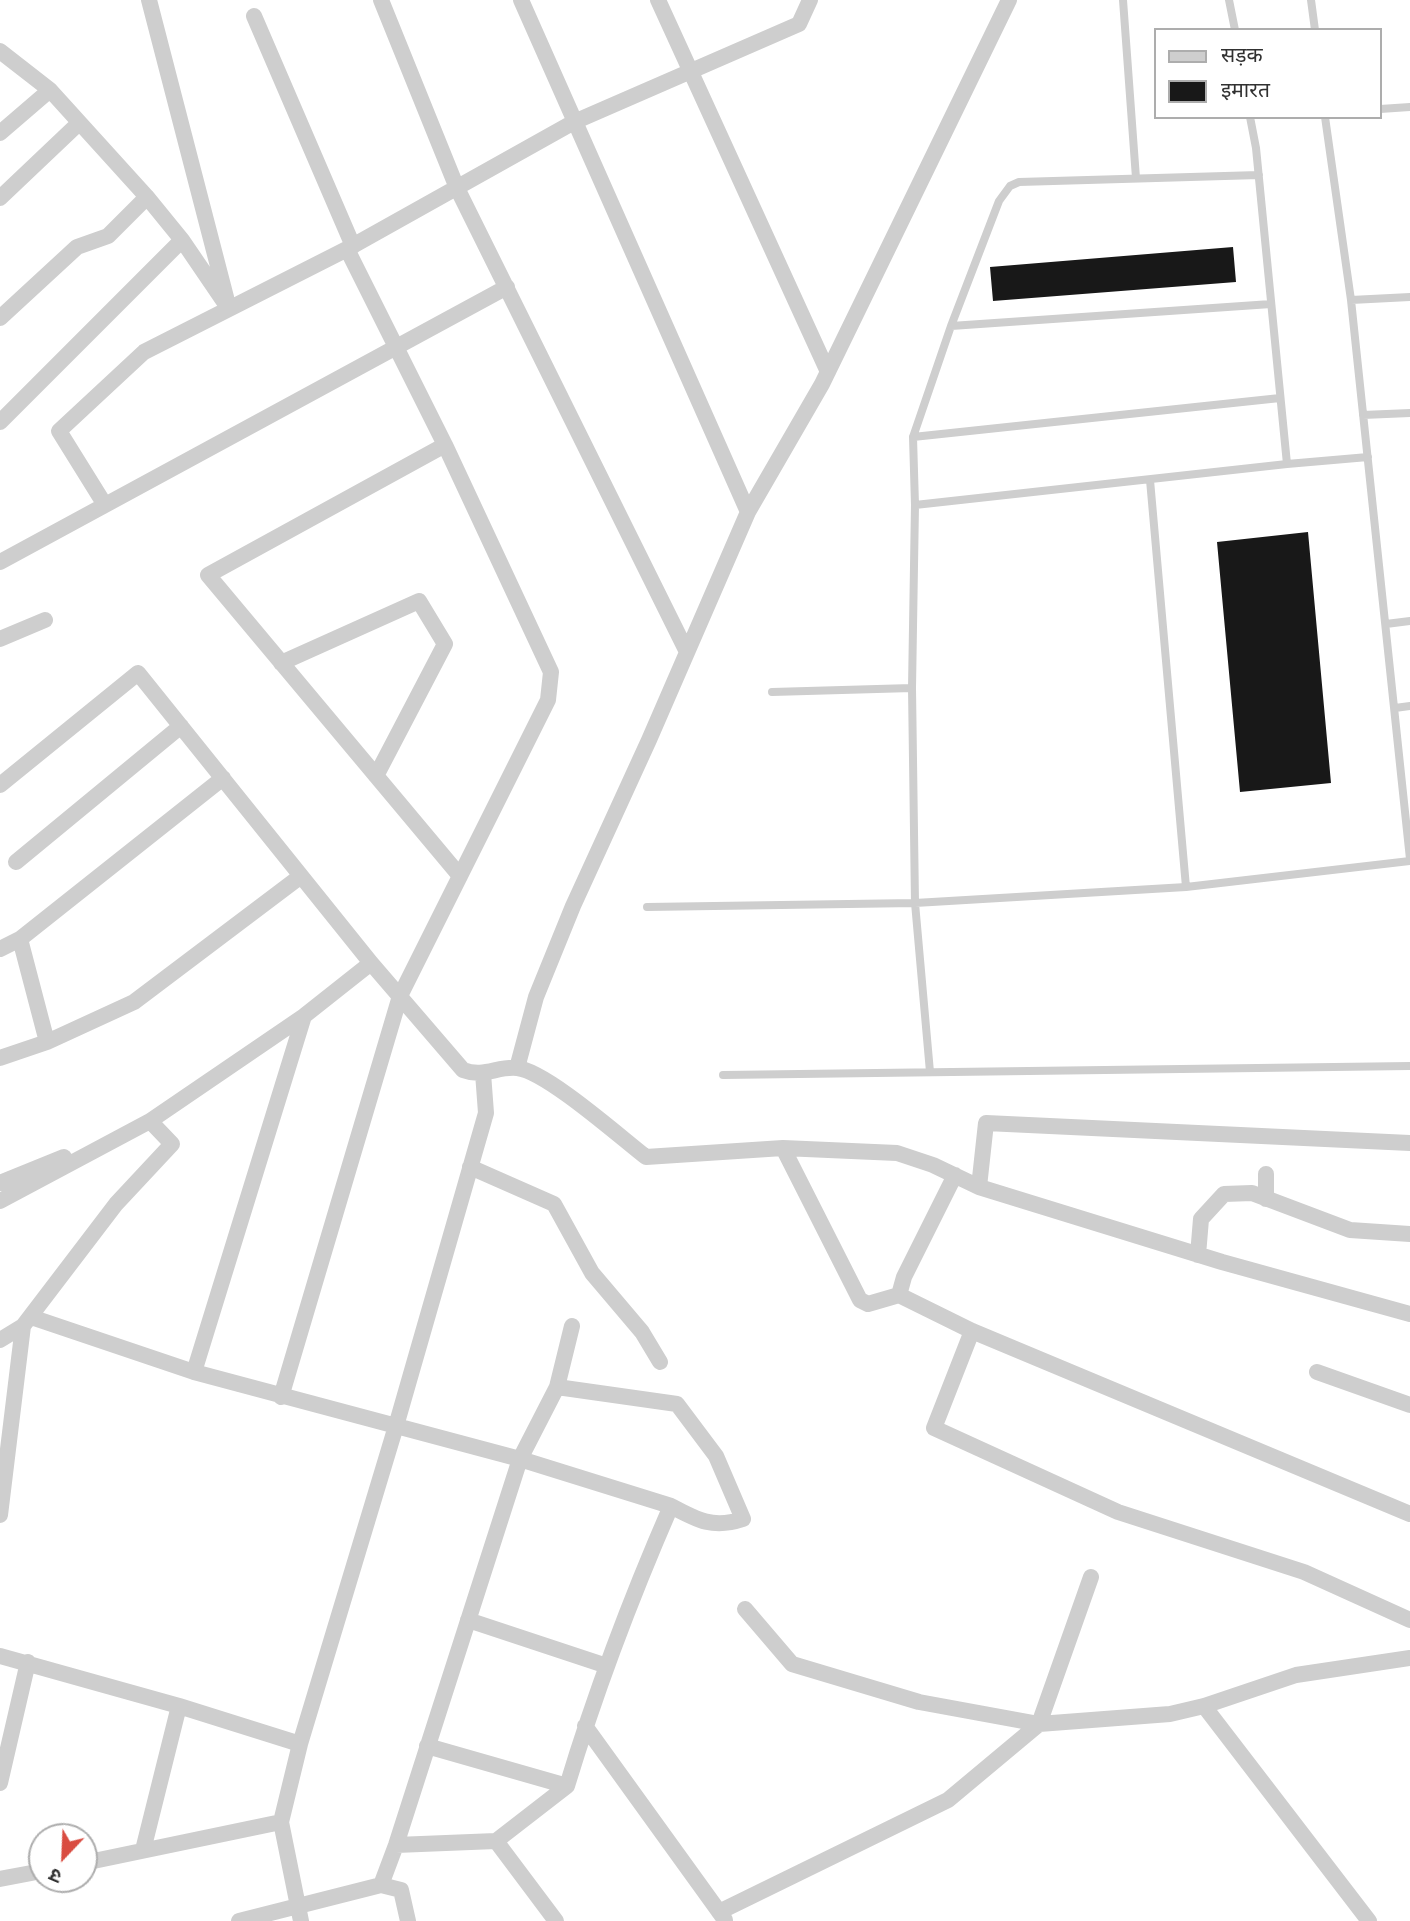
<!DOCTYPE html>
<html>
<head>
<meta charset="utf-8">
<style>
  body { margin:0 }
  #map { position:relative; width:1410px; height:1921px; overflow:hidden; background:#fff; font-family:Figtree,"Noto Sans Devanagari",sans-serif }
  canvas { display:block }
  .legend { position:absolute; left:1154px; top:28px; width:228px; height:91px; box-sizing:border-box; background:#fff; border:2px solid #adadad; margin:0; padding:9px 12px; list-style:none; font-size:21px; color:#313131 }
  .legend li { display:flex; align-items:center; gap:14px; height:35px }
  .legend b { width:35px; border:2px solid #adadad }
  .north { position:absolute; left:28px; top:1823px; width:70px; height:70px; box-sizing:border-box; background:#fff; border:2px solid #adadad; border-radius:50%; rotate:203deg; font-size:19px; font-weight:700; line-height:28px; text-align:center; color:#313131 }
  .north::after { content:''; display:block; margin:auto; width:24px; height:32px; background:#d94c41; clip-path:polygon(50% 0,100% 100%,50% 72%,0 100%) }
</style>
</head>
<body>
<div id="map">
<canvas width="1410" height="1921"></canvas>
<ul class="legend">
<li><b style="height:9px;background:#cecece"></b>सड़क</li>
<li><b style="height:19px;background:#181818"></b>इमारत</li>
</ul>
<div class="north">उ</div>
</div>
<script>
const ctx = document.querySelector('canvas').getContext('2d');
ctx.lineJoin = 'round';
function fill(path, color) { ctx.fillStyle = color; ctx.fill(path, 'evenodd'); }
function trace(path, color, width, dash) { ctx.strokeStyle = color; ctx.lineWidth = width; ctx.lineCap = dash ? 'butt' : 'round'; ctx.setLineDash(dash || []); ctx.stroke(path); }
const building = new Path2D(`
  M1233 247 1236 282 993 301 990 267Z
  M1308 532 1331 783 1240 792 1217 542Z`);
const service = new Path2D(`
  M1123 0 1136 178
  M1229 0 1235 30
  M1311 0 1315 30
  M1380 109 1410 107
  M1250 117 1256 148 1287 464
  M1325 117 1351 300 1410 859
  M1259 175 1019 182 1010 186 999 201 951 326 1271 304
  M1351 300 1410 297
  M1363 415 1410 413
  M913 437 1280 398
  M1150 480 1186 887
  M915 505 1287 464 1368 457
  M1386 624 1410 621
  M772 692 912 688
  M1395 708 1410 706
  M647 907 915 903 1186 887 1410 861
  M930 1072 915 903 912 688 915 505 913 437 951 326
  M723 1075 1410 1066`);
const minor = new Path2D(`
  M149 0 226 297
  M381 0 457 188 687 652
  M521 0 748 512
  M658 0 828 372
  M254 16 353 246
  M0 51 50 90 147 197 182 240 229 309
  M0 133 50 90
  M0 198 79 123
  M0 318 77 247 108 236 147 197
  M0 422 182 240
  M445 445 208 575 460 876
  M105 505 59 431 144 352 347 249
  M0 562 507 287
  M0 639 45 620
  M281 663 419 601 445 644 376 776
  M0 785 138 673 371 963 463 1070C484 1078 497 1066 517 1068 546 1071 620 1137 646 1157L783 1148 897 1153 933 1165 979 1187 1222 1262 1410 1314
  M16 862 181 726
  M0 949 20 939
  M47 1042 20 939 223 778
  M0 1058 47 1042 134 1002 301 876
  M517 1068 536 997 573 906 649 740 748 512 822 384 1009 0
  M783 1148 860 1300 868 1304 899 1295 972 1331 1410 1514
  M470 1167 554 1204 592 1273 642 1332 660 1362
  M1266 1174V1199
  M0 1183 64 1157
  M979 1187 986 1123 1410 1143
  M0 1201 150 1121
  M1198 1255 1201 1219 1224 1194 1252 1193 1350 1230 1410 1234
  M899 1295 904 1277 955 1175
  M31 1317 194 1372 520 1459 671 1506C631 1598 596 1690 567 1786L427 1746
  M972 1331 934 1428 1118 1512 1304 1572 1410 1620
  M0 1340 23 1326 116 1204 172 1144 150 1121 304 1016 371 963
  M194 1372 304 1016
  M1317 1372 1410 1405
  M557 1387 677 1404 716 1456 743 1519C713 1529 697 1520 671 1506
  M281 1397 400 996 548 700 551 672 445 445 347 249 574 122 799 24 810 0
  M0 1515 23 1326
  M745 1609 792 1664 919 1702 1039 1724 1170 1714 1204 1706 1296 1675 1410 1658
  M468 1620 607 1666
  M0 1656 179 1706 300 1744
  M1204 1706 1369 1921
  M585 1726 725 1920
  M0 1783 28 1662
  M496 1841 556 1921
  M396 1845 496 1841 567 1786
  M143 1850 179 1706
  M84 1863 281 1822
  M0 1879 42 1871
  M381 1885 396 1845 520 1459 557 1387 572 1326
  M719 1912 948 1800 1039 1724 1091 1577
  M239 1921 381 1885 401 1890 408 1921
  M301 1921 281 1822 300 1744 396 1426 486 1113 483 1073`);
fill(building, '#181818');
trace(service, '#cecece', 8);
trace(minor, '#cecece', 16);
</script>
</body>
</html>
